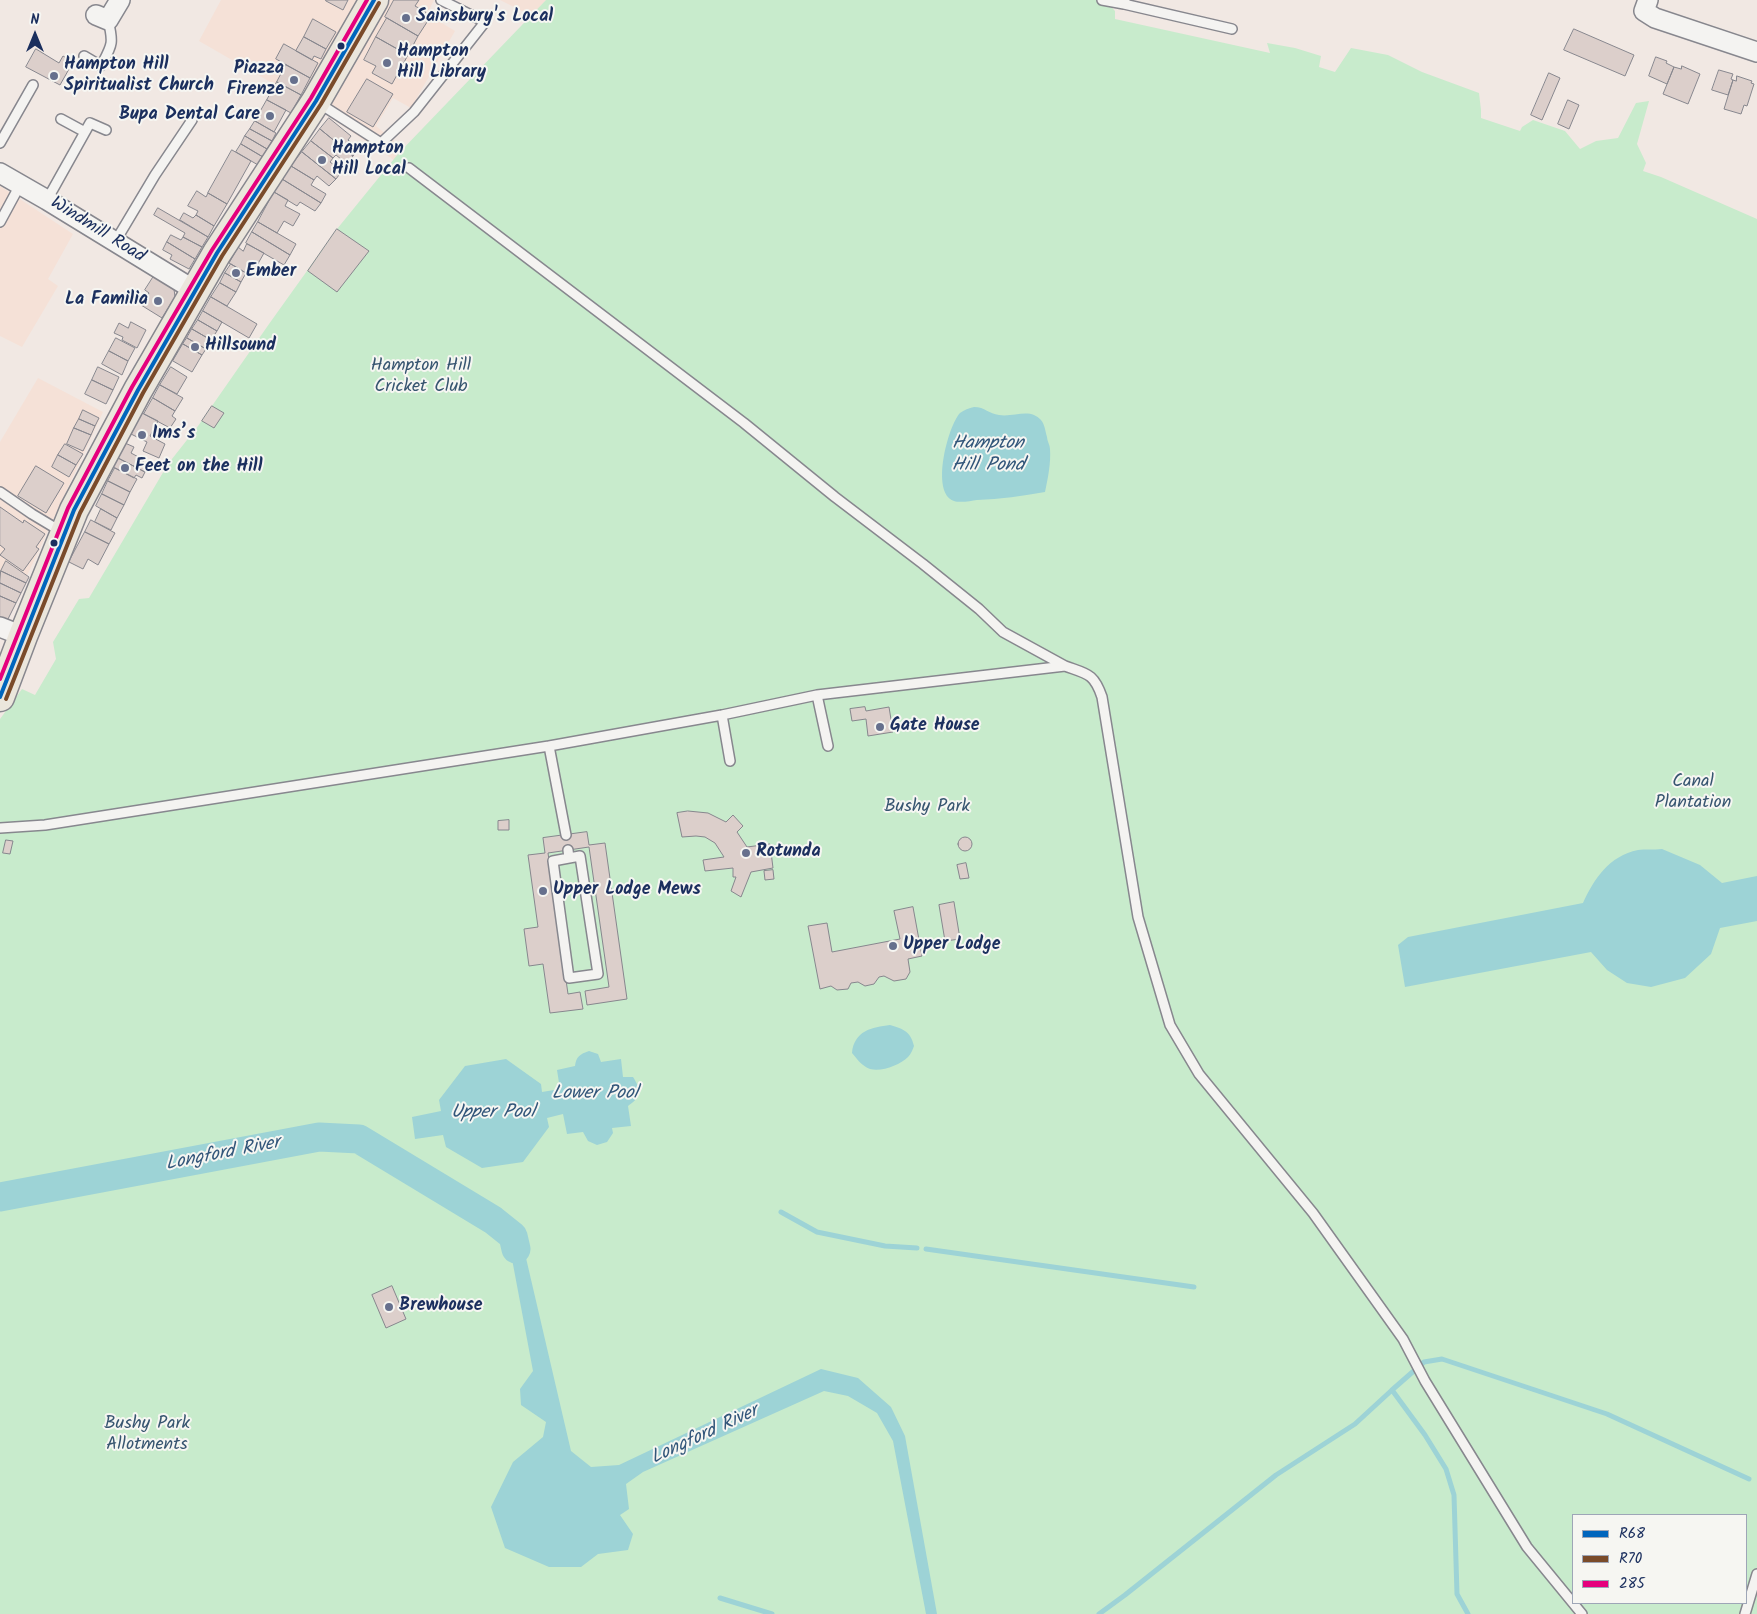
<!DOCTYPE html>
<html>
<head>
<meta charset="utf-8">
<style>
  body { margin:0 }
  #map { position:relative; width:1757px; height:1614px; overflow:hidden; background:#f1e8e3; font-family:Kalam,sans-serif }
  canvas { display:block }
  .legend { position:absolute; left:1572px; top:1514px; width:175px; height:90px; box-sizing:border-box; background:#f6f6f2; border:1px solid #9ea6b7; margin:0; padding:6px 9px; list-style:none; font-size:15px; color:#1b2f5e }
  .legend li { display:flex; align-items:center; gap:10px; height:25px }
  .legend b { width:25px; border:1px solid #9ea6b7 }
  .north { position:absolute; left:10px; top:10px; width:50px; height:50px; -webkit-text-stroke:4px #f6f6f2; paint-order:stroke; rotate:0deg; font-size:14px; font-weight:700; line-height:20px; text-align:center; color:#1b2f5e }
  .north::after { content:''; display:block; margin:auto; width:18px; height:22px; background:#1b2f5e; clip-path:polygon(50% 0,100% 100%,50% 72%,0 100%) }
</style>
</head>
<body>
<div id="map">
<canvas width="1757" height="1614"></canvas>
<ul class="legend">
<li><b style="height:6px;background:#0065bd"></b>R68</li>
<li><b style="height:6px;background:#7a4b2a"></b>R70</li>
<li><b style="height:6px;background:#e5007d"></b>285</li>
</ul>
<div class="north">N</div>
</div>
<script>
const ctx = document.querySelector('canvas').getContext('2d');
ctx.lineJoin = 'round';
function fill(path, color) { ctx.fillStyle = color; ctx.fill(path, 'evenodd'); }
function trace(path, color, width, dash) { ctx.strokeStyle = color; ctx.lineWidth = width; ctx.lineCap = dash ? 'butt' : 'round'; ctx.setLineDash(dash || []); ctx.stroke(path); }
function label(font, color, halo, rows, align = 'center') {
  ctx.font = font + ' Kalam,sans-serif'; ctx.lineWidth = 4; ctx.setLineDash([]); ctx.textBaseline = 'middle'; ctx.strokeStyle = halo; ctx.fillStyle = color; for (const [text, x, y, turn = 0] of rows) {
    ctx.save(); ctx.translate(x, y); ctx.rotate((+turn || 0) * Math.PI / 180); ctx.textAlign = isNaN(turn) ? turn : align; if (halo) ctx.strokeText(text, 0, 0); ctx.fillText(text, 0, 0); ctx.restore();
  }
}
const built = new Path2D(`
  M221 0H434L427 14 455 31 411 108 393 98 376 126 404 149 394 160 319 110 199 41Z
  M500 0H546L532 16Z
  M0 186 73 234 48 279 58 286 22 347 0 336Z
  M38 378 103 412 0 634V442Z`);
const green = new Path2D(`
  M546 0H1105L1115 11V19L1270 53 1267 43 1295 48 1321 56 1319 67 1335 72 1351 48 1388 55 1422 72 1479 93 1481 110V118L1520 131 1522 127 1533 120 1565 131 1580 149 1596 141 1618 138 1636 103 1649 101 1637 144 1646 163 1643 171 1661 177 1757 219V1614H0V719L22 689 35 695 56 659 53 642 79 599 89 598 168 464 198 426 269 324 337 229 398 154ZM1573 1515H1746V1603H1573Z`);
const water = new Path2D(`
  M974 407C985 407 989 414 999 415 1011 417 1024 411 1034 415 1045 420 1044 427 1047 437 1047 441 1050 445 1050 449 1051 463 1048 478 1045 492 1023 496 1000 499 977 500 971 501 960 503 954 501 930 493 948 426 960 413 964 410 969 408 974 407Z
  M1662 849 1700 865 1722 883 1757 876V921L1720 928 1711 954 1685 978 1651 987 1627 983 1607 970 1591 952 1405 987 1398 945 1408 937 1583 903C1594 879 1609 856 1638 850 1645 849 1654 850 1662 849Z
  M890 1025C904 1029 911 1032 914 1046 913 1049 911 1054 908 1057 900 1065 882 1072 870 1069 862 1066 857 1059 852 1053 854 1031 872 1027 890 1025Z
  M589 1051 598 1054 601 1062 621 1059 623 1077H633C642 1091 641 1097 628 1106L631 1126 612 1128 613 1133 607 1142 597 1145 588 1141 583 1132 567 1134 563 1114 547 1118 549 1127 523 1162 482 1168 446 1147 443 1135 415 1139 412 1117 441 1111 439 1100 465 1066 506 1059 541 1084 542 1092 560 1089 557 1070 575 1066C576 1057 580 1054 589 1051Z
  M503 1216 519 1228 571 1451 591 1467 619 1465 821 1369 858 1378 891 1407 905 1436 937 1614H926L893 1441 877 1413 848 1396 824 1391 643 1472 626 1484 629 1509 620 1515 633 1534 628 1550 598 1554 581 1567H549L505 1548 491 1507 513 1462 543 1437 546 1422 521 1405 520 1389 533 1371 509 1243 486 1229 493 1220Z`);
const stream = new Path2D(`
  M781 1212 817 1232 885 1246 917 1248
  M926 1249 1194 1287
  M720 1598 772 1614
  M1099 1614 1125 1595 1276 1475 1355 1424 1392 1390
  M1468 1614 1457 1594 1454 1495 1446 1469 1425 1435 1392 1390 1424 1362 1442 1359 1607 1414 1749 1479`);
const river = new Path2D(`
  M0 1197 319 1137 359 1139 493 1220 513 1236 516 1249`);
const building = new Path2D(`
  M326 0H348L343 10 326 1Z
  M394 0H419L415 6 426 12 424 16 429 19 418 36 385 17Z
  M387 18 418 36 408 55 376 37Z
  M313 19 336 32 326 49 304 37Z
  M1574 29 1634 55 1625 76 1564 50Z
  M304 37 326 49 321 59 314 56 312 60 296 51Z
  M376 37 408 55 392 84 372 73 376 66 364 60Z
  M284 44 318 63 310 78 276 59Z
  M36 49 59 63 63 56 73 62 60 85 26 67Z
  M1656 57 1667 61 1666 63 1674 67 1667 84 1649 76Z
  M286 65 310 78 301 95 277 82Z
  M1682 66 1700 74 1688 104 1663 94 1674 67 1681 69Z
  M1719 70 1733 74 1731 79 1733 80 1728 95 1712 90Z
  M1549 73 1560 78 1542 120 1531 115Z
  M1737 76 1752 81 1751 83 1754 84 1747 106 1744 105 1741 114 1724 109 1733 80 1736 81Z
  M367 79 393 94 373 127 347 112Z
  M277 82 301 95 291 113 267 100Z
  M267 100 286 110 274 132 255 121Z
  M1568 100 1579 105 1569 129 1558 124Z
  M329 118 351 136 348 140 359 149 353 156 320 129Z
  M255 121 276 133 272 141 250 129Z
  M250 129 272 141 267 149 245 136Z
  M320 129 353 156 347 164 336 155 333 158 311 141Z
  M245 136 267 149 263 157 241 144Z
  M311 141 333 158 330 162 342 171 336 179 302 152Z
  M241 144 263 157 258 165 236 152Z
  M232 150 251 161 227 204 208 193Z
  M302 152 336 179 329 186 317 176 314 180 291 166Z
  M291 166 314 180 311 185 326 194 321 203 282 179Z
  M282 179 321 203 315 211 300 202 297 206 274 192Z
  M197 191 206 197 208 193 227 204 214 226 196 215 198 211 188 206Z
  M274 192 288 200 285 206 300 214 293 226 284 221 277 233 258 222Z
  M158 208 208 237 202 247 183 237 185 233 154 215Z
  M184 213 193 218 196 215 214 226 208 237 180 220Z
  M258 222 296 244 290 255 252 232Z
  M337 229 369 251 337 292 308 271Z
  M252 232 290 255 284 265 246 243Z
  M171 235 181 240 183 237 202 247 195 259 167 242Z
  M167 242 195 259 189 269 170 259 172 255 163 250Z
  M247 244 264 253 251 276 229 263 238 247 243 251Z
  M231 264 246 273 241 282 225 273Z
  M225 273 241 282 236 292 220 283Z
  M154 276 174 289 175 297 162 318 141 305 149 293 145 290Z
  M220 283 236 292 227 306 211 297Z
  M211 297 257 324 249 338 203 311Z
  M203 311 222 322 217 331 198 320Z
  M198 320 217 331 211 340 192 329Z
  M131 322 146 330 137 348 122 340 123 337 114 333 119 323 128 328Z
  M192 329 211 340 206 349 187 338Z
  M116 338 135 348 128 361 109 351Z
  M187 338 206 349 202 355 183 344Z
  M183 344 202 355 192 372 173 361Z
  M109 351 128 361 122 375 102 364Z
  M98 367 119 377 113 390 92 380Z
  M171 367 187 377 177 394 160 385Z
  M92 380 113 390 106 404 85 394Z
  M160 385 183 398 175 411 153 398Z
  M153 398 175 411 172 416 176 419 170 428 144 414Z
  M212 406 224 413 214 428 202 421Z
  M83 410 99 418 95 426 79 419Z
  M142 413 158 421 150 436 165 444 159 458 143 451 147 442 131 434Z
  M79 419 95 426 91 435 74 428Z
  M74 428 91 435 83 451 67 444Z
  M125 443 134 447 131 453 144 460 142 463 149 466 145 472 118 458Z
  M65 444 83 454 76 465 58 455Z
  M58 455 76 465 69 477 52 467Z
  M118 458 145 472 142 478 136 475 134 478 113 467Z
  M36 466 64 483 46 513 18 496Z
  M115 468 137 479 130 492 108 481Z
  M108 481 130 492 124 505 102 494Z
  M102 494 124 505 117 518 96 506Z
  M0 507 23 523 24 520 45 534 36 547 39 549 23 571 0 555 5 549 0 545Z
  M101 509 117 518 111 530 95 522Z
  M91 520 115 533 109 544 85 532Z
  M85 532 109 544 98 565 88 559 83 569 69 562Z
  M6 561 29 577 26 583 1 571Z
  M1 571 26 583 21 593 0 583Z
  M0 583 21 593 16 603 0 596Z
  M0 596 16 603 7 621 0 618Z
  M865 707 866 711 889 707 893 732 868 736 866 719 852 721 850 709Z
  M688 811 708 813 726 822 733 815 743 826 737 832 747 847 770 844 773 868 751 872 741 897 731 891 736 877H733V868L705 871 703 860 724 857 715 843 705 837 696 836 682 837 677 813Z
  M509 820V830H498V821Z
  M587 832 589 845 605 843 627 999 587 1005 585 991 609 987 589 847 548 853 568 994 580 992 583 1009 550 1013 543 964 529 966 524 929 538 927 528 855 545 853 543 838Z
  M958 844a7 7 0 1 1 14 0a7 7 0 1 1-14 0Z
  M6 840 13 841 10 854 3 853Z
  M966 863 969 878 960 879 957 865Z
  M773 870 774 879 765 880 764 871Z
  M954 902 960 939 945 941 939 905Z
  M913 907 922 956 908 959 910 972 906 979 894 981 884 976 879 977 874 984 865 986 858 982 851 983 848 989 837 990 831 986 820 989 808 926 827 923 832 952 900 939 894 911Z
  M392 1286 406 1319 386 1328 372 1295Z`);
const lane = new Path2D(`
  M1102 0 1124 4
  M1125 0 1124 4 1232 29
  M84 56 101 66C112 45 114 44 108 20
  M317 102 381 143 414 112 485 22 441 0
  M61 119 85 132 90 123 106 130
  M0 143 33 85
  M409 168 744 423 835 497 923 564 979 609 1003 632 1065 666
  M47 200 85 132
  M0 222 20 185
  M115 242 155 175 192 120
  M0 492 32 514 62 532
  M817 695 1065 666C1087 674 1094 673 1102 697L1138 917 1170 1025 1199 1074 1313 1213 1403 1339 1425 1381 1527 1547 1582 1614
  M722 715 730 761
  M549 746 566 835
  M0 828 45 825 549 746 722 715 817 695 828 746
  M568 850 569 858 580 856 598 974 569 978 553 861 569 858
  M1745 1614 1757 1574`);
const street = new Path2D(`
  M1648 0 1644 11 1655 18 1757 52
  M96 15 108 20 120 0
  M0 173 47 200 194 290
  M0 627 23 636`);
const primary = new Path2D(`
  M0 697 23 636 74 510 138 390 217 253 316 101 374 0`);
const bus1 = new Path2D(`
  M0 697 74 510 138 390 217 253 316 101 374 0`);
const bus2 = new Path2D(`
  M6 699 80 513 143 393 222 256 321 104 379 3`);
const bus3 = new Path2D(`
  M0 679 68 508 132 387 212 250 311 98 367 0`);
const markers = [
  [406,18,5,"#66708d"],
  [341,46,4.5,"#1b2f5e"],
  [387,63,5,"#66708d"],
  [54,76,5,"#66708d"],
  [294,80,5,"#66708d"],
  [270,116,5,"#66708d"],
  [322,160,5,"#66708d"],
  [236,273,5,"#66708d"],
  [158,301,5,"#66708d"],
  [195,347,5,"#66708d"],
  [142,435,5,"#66708d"],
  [125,468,5,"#66708d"],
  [54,543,4.5,"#1b2f5e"],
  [880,727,5,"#66708d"],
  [746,853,5,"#66708d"],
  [543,891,5,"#66708d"],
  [893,946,5,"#66708d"],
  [389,1307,5,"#66708d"]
];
const poiNames = [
  ["Sainsbury's Local",416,18],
  ["Hampton",397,53],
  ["Hill Library",397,74],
  ["Hampton Hill",64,66],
  ["Spiritualist Church",64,87],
  ["Piazza",284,70,"right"],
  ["Firenze",284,91,"right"],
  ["Bupa Dental Care",260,116,"right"],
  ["Hampton",332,150],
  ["Hill Local",332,171],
  ["Ember",246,273],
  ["La Familia",148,301,"right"],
  ["Hillsound",205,347],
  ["Ims’s",152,435],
  ["Feet on the Hill",135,468],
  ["Gate House",890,727],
  ["Rotunda",756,853],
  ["Upper Lodge Mews",553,891],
  ["Upper Lodge",903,946],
  ["Brewhouse",399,1307]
];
const streetNames = [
  ["Windmill Road",97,231,32]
];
const parkNames = [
  ["Hampton Hill",421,367],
  ["Cricket Club",421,388],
  ["Canal",1693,783],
  ["Plantation",1693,804],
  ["Bushy Park",927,808],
  ["Bushy Park",147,1425],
  ["Allotments",147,1446]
];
const waterNames = [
  ["Hampton",988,445],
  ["Hill Pond",988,467],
  ["Lower Pool",595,1095],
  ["Upper Pool",493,1114],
  ["Longford River",223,1155,-11],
  ["Longford River",705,1436,-25]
];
fill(built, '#f5e1d7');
fill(green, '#c8ebcc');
fill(water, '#9dd3d6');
trace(stream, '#9dd3d6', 5);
trace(river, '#9dd3d6', 29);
fill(building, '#dccfcb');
trace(building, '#87878e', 1);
trace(lane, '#87878e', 12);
trace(street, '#87878e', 22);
trace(primary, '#87878e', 31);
trace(lane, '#f4f3f1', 9);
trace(street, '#f4f3f1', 19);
trace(primary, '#ebe6dc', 28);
trace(bus1, '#0065bd', 4);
trace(bus2, '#7a4b2a', 4);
trace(bus3, '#e5007d', 4);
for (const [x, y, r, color] of markers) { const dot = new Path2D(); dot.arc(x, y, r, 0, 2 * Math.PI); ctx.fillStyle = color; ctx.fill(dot); trace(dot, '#f6f6f2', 2); }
label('bold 18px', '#1b2f5e', '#f6f6f2', poiNames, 'left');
label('18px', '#1b2f5e', '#f6f6f2', streetNames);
label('18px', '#375570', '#f6f6f2', parkNames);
label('italic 19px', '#32567a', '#f6f6f2', waterNames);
</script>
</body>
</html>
